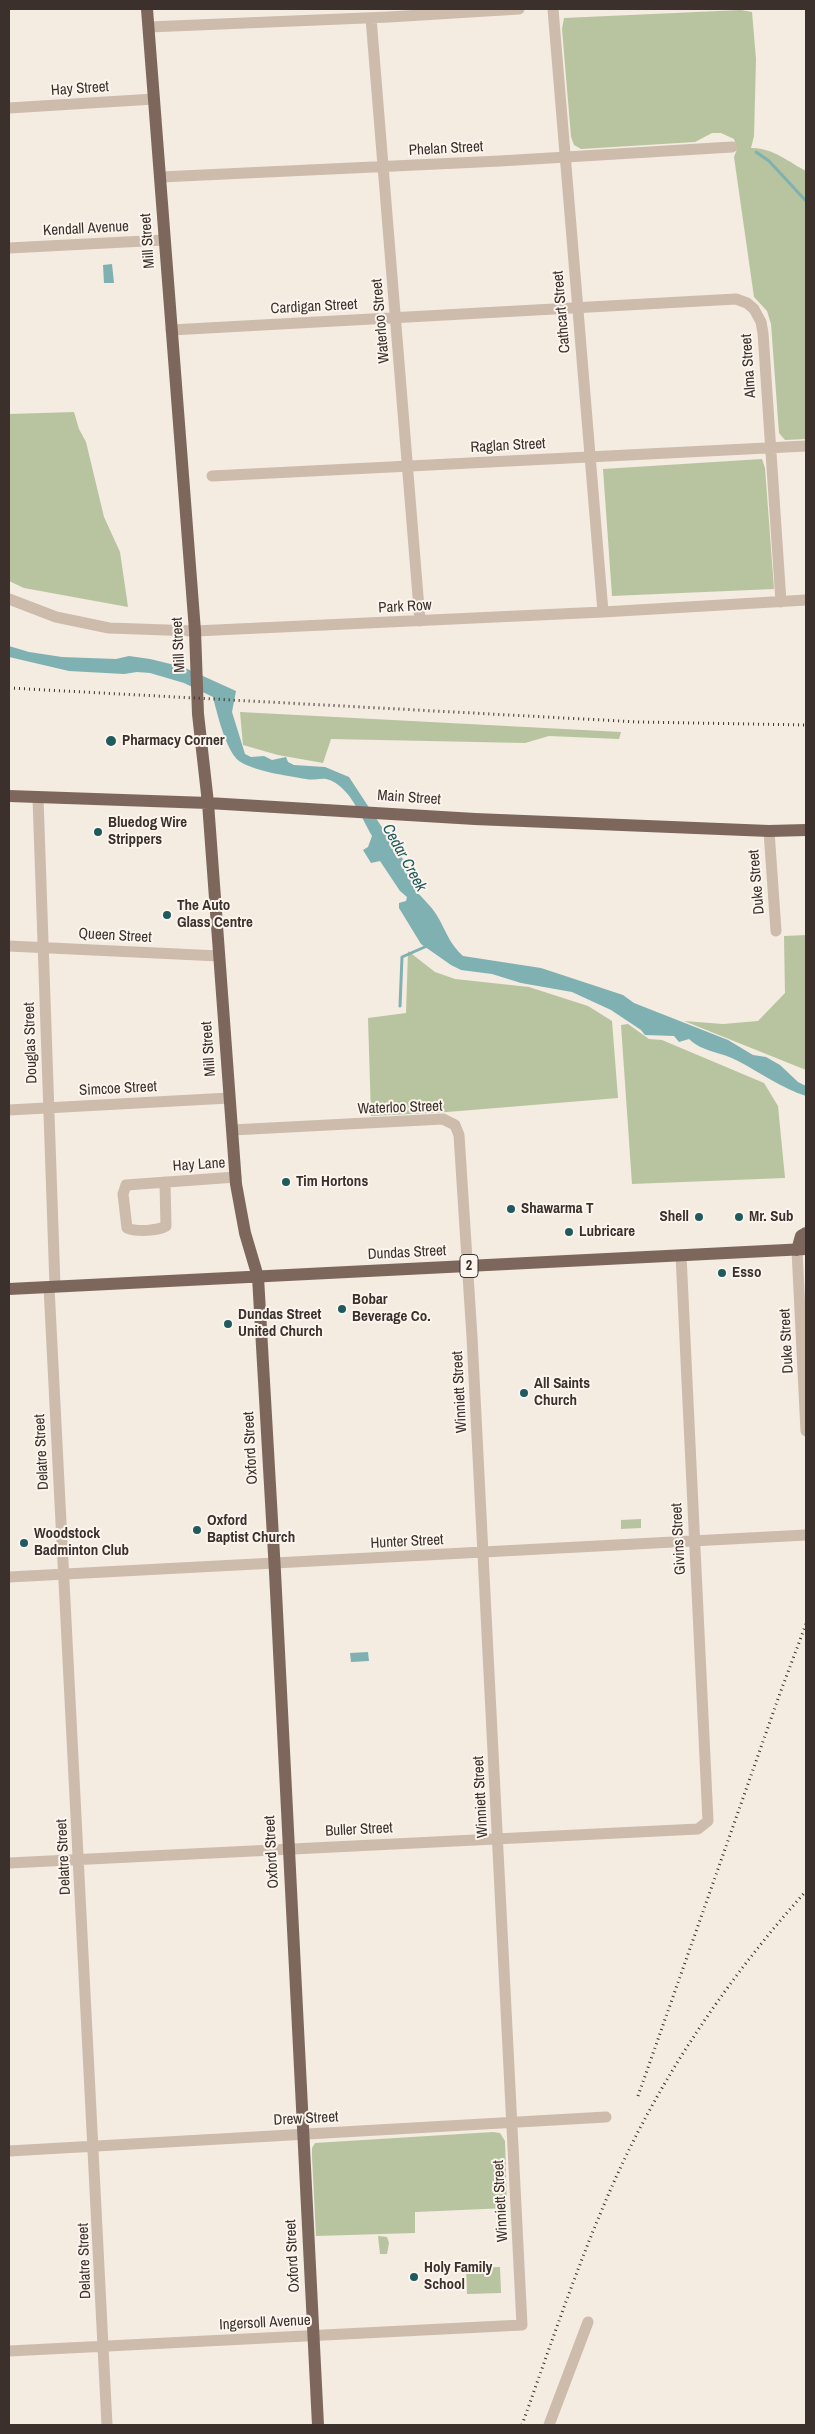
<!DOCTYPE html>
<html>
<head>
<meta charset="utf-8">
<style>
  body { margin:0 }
  #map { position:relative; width:815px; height:2434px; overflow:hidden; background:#f4ebe1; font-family:"Archivo Narrow",sans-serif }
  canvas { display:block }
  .frame { position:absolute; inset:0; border:10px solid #3b302b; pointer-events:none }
</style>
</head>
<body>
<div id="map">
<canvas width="815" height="2434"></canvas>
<div class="frame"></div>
</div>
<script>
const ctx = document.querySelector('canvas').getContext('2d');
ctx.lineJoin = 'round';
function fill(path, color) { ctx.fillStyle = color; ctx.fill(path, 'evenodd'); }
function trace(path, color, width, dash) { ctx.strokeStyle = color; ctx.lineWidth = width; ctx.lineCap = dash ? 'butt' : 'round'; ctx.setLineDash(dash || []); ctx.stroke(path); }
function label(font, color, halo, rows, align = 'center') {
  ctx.font = font + ' "Archivo Narrow",sans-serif'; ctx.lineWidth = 4; ctx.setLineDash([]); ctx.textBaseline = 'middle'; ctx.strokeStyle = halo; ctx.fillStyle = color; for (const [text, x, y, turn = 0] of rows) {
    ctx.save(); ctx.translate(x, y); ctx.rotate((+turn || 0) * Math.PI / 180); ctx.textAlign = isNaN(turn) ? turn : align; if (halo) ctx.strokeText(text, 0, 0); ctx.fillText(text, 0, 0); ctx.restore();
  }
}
const green = new Path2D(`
  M741 10 752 12 756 59 754 136 751 148C771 147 789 162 806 171V439L785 440 779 433 771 324 767 311 754 297 734 157 737 149 734 139 721 133H712L695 142 581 149 574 145 571 137 562 29 564 18Z
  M74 412 79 429 86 442 104 517 120 552 128 607 24 588 9 581V414Z
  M762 459 765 468 774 589 612 596 603 469Z
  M240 712 621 732 619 739 549 736 525 743 331 739 323 763 278 755 243 745Z
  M806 935V1070L684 1021 723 1024 758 1021 785 993 784 936Z
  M408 951 435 972 455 979 529 987 588 1006 612 1021 618 1098 447 1112 371 1116 368 1018 406 1013Z
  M628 1024 649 1039 662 1040 764 1083 778 1106 785 1178 632 1184 621 1025Z
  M641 1519V1528L621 1529V1520Z
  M493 2132 500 2133 505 2141 507 2208 415 2212V2233L316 2236 312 2157V2148L315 2143Z
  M378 2236 387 2237 389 2243 387 2254H380Z
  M500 2267 501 2293 467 2294 466 2268Z`);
const water = new Path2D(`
  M112 264 114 283H104L103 265Z
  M9 646 29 652 62 657 116 659 129 656 150 659 183 667 236 691 232 712 245 754 251 757 264 756 272 760 286 757 288 762 294 765 325 767 349 777 406 864C409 875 411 885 418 893 424 900 431 906 436 914 445 928 449 944 463 956L541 968 623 995 634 1003 728 1040 753 1055 766 1057 780 1065 798 1082 806 1086V1096C781 1088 761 1073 738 1061 722 1052 702 1052 689 1039L679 1042 674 1036 645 1035 641 1030 611 1010 572 992 521 983 492 974 461 970 451 965 421 944 399 908V903L406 901 407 897 400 891 380 861 371 863 363 850 368 847 372 836C361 817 352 791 332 781 323 776 315 781 306 779 288 776 253 771 239 761 226 751 217 713 213 697L184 683 150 673 137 672 124 674 69 671 9 657Z
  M368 1652 369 1661 351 1662 350 1653Z`);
const stream = new Path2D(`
  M756 152 769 161 806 201
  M400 1006 402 957 427 946`);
const minor = new Path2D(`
  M553 9 603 612
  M371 18 420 621
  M149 27 389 17 519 9
  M9 108 154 99
  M161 177 500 161 732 147
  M9 248 164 240
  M171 330 736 299 747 303 754 309 761 322 763 333 781 602
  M212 476 806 446
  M9 599 56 617 109 628 195 631 603 612 806 600
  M38 798 55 1286
  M769 831 776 931
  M9 946 219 956
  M9 1110 229 1098
  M165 1182 166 1226C158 1231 136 1232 127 1228L123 1194 126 1185 236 1177
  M797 1250 806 1431
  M49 1287 107 2425
  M9 1577 806 1535
  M9 1863 698 1829 708 1821 681 1255
  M9 2151 606 2117
  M9 2351 522 2325 472 1337 459 1135 455 1125 443 1119 232 1130
  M549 2425 588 2322`);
const major = new Path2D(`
  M147 9 195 631 198 714 208 803 236 1184 245 1233 258 1277 275 1572 318 2425
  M9 796 208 803 475 819 769 831 806 830
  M797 1250 801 1236 806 1233
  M9 1289 806 1249`);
const rail = new Path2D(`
  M9 688 639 722 806 725
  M638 2096 779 1696 806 1624
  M522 2425C551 2344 578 2263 613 2184 660 2078 728 1978 806 1891`);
const markers = [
  [111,741,6,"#1f5a5e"],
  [98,832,5,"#1f5a5e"],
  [167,915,5,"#1f5a5e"],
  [286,1182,5,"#1f5a5e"],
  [511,1209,5,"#1f5a5e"],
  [699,1217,5,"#1f5a5e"],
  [739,1217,5,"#1f5a5e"],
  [569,1232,5,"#1f5a5e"],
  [722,1273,5,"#1f5a5e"],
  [342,1309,5,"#1f5a5e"],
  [228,1324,5,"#1f5a5e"],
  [524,1393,5,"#1f5a5e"],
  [197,1530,5,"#1f5a5e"],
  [24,1543,5,"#1f5a5e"],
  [414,2277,5,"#1f5a5e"]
];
const shields = [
  [469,1266,18]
];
const shieldNames = [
  ["2",469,1266]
];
const streetNames = [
  ["Hay Street",80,89,-4],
  ["Phelan Street",446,149,-3],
  ["Kendall Avenue",86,229,-3],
  ["Mill Street",148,241,-94],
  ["Cardigan Street",314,307,-3],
  ["Cathcart Street",562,312,-95],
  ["Waterloo Street",381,321,-95],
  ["Alma Street",749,366,-94],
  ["Raglan Street",508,446,-3],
  ["Park Row",405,607,-3],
  ["Mill Street",179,645,-93],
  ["Main Street",409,798,4],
  ["Duke Street",757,882,-95],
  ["Queen Street",115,936,3],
  ["Douglas Street",31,1043,-92],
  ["Mill Street",209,1049,-94],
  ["Simcoe Street",118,1089,-3],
  ["Waterloo Street",400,1108,-2],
  ["Hay Lane",199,1165,-4],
  ["Dundas Street",407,1253,-3],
  ["Duke Street",787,1341,-93],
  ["Winniett Street",460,1392,-93],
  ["Oxford Street",251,1448,-93],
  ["Delatre Street",42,1452,-93],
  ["Givins Street",679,1539,-93],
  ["Hunter Street",407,1542,-3],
  ["Winniett Street",481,1797,-93],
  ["Buller Street",359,1830,-3],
  ["Oxford Street",272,1852,-93],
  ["Delatre Street",64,1857,-93],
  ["Drew Street",306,2119,-3],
  ["Winniett Street",501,2201,-93],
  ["Oxford Street",293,2256,-93],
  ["Delatre Street",85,2261,-92],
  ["Ingersoll Avenue",265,2323,-3]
];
const poiNames = [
  ["Pharmacy Corner",122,741],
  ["Bluedog Wire",108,823],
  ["Strippers",108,840],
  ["The Auto",177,906],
  ["Glass Centre",177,923],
  ["Tim Hortons",296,1182],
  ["Shawarma T",521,1209],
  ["Shell",689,1217,"right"],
  ["Mr. Sub",749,1217],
  ["Lubricare",579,1232],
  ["Esso",732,1273],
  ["Bobar",352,1300],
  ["Beverage Co.",352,1317],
  ["Dundas Street",238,1315],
  ["United Church",238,1332],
  ["All Saints",534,1384],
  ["Church",534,1401],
  ["Oxford",207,1521],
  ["Baptist Church",207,1538],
  ["Woodstock",34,1534],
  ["Badminton Club",34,1551],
  ["Holy Family",424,2268],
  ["School",424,2285]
];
const waterNames = [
  ["Cedar Creek",404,858,61]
];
fill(green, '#b8c4a0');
fill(water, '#7fb0b2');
trace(stream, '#7fb0b2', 3);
trace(minor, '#cdbbac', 11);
trace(major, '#7d675c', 12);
trace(rail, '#3b302b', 3, [1, 4]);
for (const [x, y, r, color] of markers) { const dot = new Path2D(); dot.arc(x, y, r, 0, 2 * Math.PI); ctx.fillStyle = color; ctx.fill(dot); trace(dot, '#fbf5ee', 2); }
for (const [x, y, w] of shields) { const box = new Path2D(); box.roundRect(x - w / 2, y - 11.5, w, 23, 4); ctx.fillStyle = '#fbf5ee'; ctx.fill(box); trace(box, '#3b302b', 1); }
label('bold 14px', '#3b302b', null, shieldNames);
label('15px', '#3b302b', '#fbf5ee', streetNames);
label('bold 15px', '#3b302b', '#fbf5ee', poiNames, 'left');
label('italic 16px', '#1f5a5e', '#fbf5ee', waterNames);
</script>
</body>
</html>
